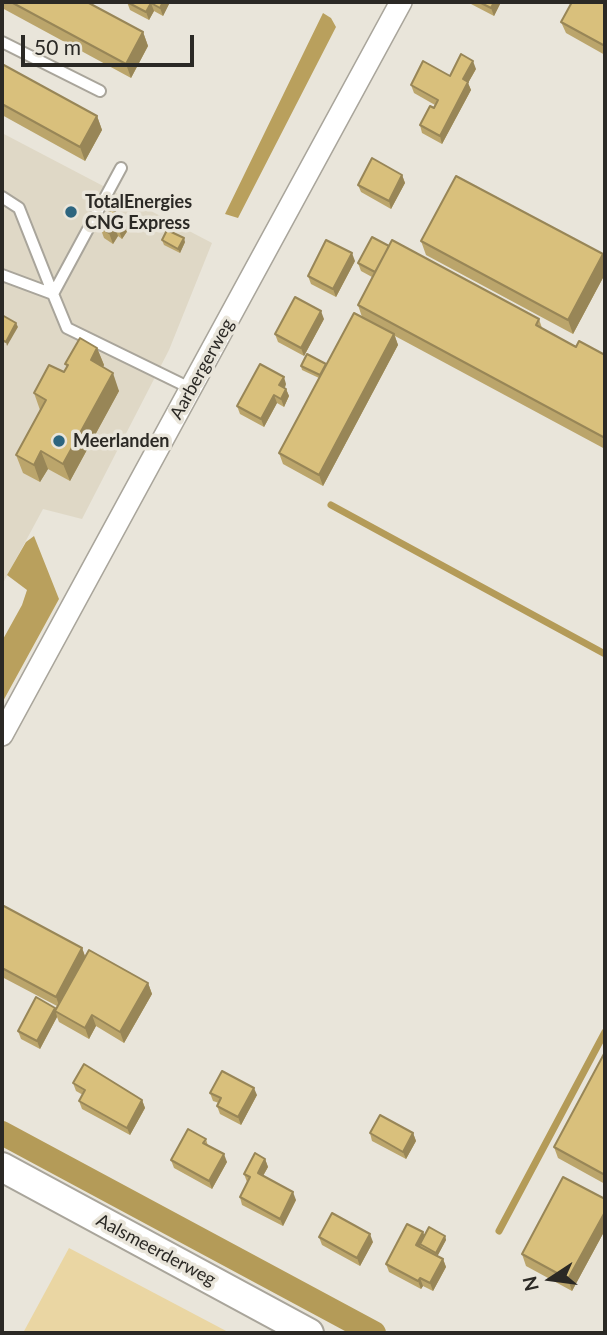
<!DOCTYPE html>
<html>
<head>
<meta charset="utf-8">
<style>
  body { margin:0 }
  #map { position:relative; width:607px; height:1335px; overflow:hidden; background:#e9e5da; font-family:Lato,sans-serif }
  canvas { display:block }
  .frame { position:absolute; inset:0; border:4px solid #2b2925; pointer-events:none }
  .north { position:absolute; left:516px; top:1244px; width:70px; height:70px; -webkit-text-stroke:5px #e9e5da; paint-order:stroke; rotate:257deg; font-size:19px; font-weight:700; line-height:28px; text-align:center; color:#2b2925 }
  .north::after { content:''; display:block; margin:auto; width:24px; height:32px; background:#2b2925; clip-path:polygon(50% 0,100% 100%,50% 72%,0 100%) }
  .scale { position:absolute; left:21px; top:35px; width:173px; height:32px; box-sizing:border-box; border:4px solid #2b2925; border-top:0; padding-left:9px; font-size:21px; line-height:24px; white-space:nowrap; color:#2b2925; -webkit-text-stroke:5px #e9e5da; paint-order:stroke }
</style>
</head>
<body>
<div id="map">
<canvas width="607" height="1335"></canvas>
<div class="frame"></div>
<div class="north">N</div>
<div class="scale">50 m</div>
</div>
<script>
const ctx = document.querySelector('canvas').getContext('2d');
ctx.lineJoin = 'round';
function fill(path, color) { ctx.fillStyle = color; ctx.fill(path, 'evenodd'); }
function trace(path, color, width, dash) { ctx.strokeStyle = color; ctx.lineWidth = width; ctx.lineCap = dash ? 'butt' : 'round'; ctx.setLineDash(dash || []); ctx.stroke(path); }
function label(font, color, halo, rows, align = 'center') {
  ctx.font = font + ' Lato,sans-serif'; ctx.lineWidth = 7; ctx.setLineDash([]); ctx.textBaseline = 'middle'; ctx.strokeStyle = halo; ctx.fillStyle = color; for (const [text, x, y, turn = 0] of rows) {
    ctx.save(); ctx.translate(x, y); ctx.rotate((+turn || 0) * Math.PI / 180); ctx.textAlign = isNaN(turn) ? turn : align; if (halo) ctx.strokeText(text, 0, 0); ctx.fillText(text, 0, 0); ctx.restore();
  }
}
const built = new Path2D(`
  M2 133 212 243 169 350 82 519 43 509 2 585Z`);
const green = new Path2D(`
  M69 1248 230 1333H23Z`);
const forest = new Path2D(`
  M323 13 331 18 336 27 238 218 225 214Z
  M34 536 59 599 2 703V641L22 605 27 590 7 575 26 542Z`);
const stream = new Path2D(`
  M331 505 605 654
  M499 1231 605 1032`);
const canal = new Path2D(`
  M2 1133 374 1333`);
const service = new Path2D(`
  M2 42 100 91
  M2 197 19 208 53 294
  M2 275 53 294 67 328 192 389
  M53 294 121 168`);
const minor = new Path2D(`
  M2 735 401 2`);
const tertiary = new Path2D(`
  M2 1167 309 1333`);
const wall = new Path2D(`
  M2 2H87L143 32 148 46 131 78 2 8Z
  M127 2H170L163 16 154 11 149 20 130 10Z
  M470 2H501L494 16 471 4Z
  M605 2V55L566 33 561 22Z
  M2 64 97 116 102 130 85 161 2 115Z
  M476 69 468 83 471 90 442 144 422 133 420 125 435 105 414 93 411 85Z
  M402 175 405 183 391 209 361 192 358 185Z
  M123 218 128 230 122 239 118 236 113 244 104 238 100 227Z
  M162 240 185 242 180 253 164 245Z
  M421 241 603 254 605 260V274L573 334 426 255Z
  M389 246 539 319 542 328 576 347 605 355V449L395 336 398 345 323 486 283 464 279 453 319 378 302 370 301 366 326 365 362 317 358 305 372 277 361 271 358 263Z
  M355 261 336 297 311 284 308 276Z
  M324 319 304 356 278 342 275 334Z
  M97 348 104 365 103 367 119 391 70 481 48 469 40 482 23 473 16 455 40 410 34 393 64 372 67 367 65 364Z
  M286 384 285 388 286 389 289 396 284 407 277 403 264 427 240 414 237 406Z
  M2 905 82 948 85 956 148 983 152 994 124 1043 96 1026 89 1039 59 1022 57 1017 40 1049 21 1039 18 1031 55 1010 57 1006 2 977Z
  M605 1052V1184L558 1158 554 1147Z
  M73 1083 142 1100 145 1108 130 1135 82 1109 79 1101 83 1095 76 1091Z
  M210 1093 257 1095 241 1125 220 1114 217 1106 219 1103 213 1101Z
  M370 1133H413L416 1141 406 1159 372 1141Z
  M206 1139 208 1146 227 1162 212 1189 174 1168 171 1160Z
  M265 1159 268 1167 263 1176 296 1200 283 1226 242 1205 240 1197 247 1182 244 1174Z
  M605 1199V1230L572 1291 526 1266 522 1254Z
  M423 1232 424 1236H445L446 1240 437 1256 443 1259 446 1267 433 1291 423 1286 421 1289 389 1272 386 1264Z
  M319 1237 373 1242 360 1266 322 1245Z`);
const shadedWall = new Path2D(`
  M163 2H170L163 16 160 8Z
  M494 2H501L494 16 491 8Z
  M151 3 154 11 149 20 146 12Z
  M143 32 148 46 131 78 126 64Z
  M473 61 476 69 468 83 471 90 442 144 440 136 463 79Z
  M97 116 102 130 85 161 80 147Z
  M402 175 405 183 391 209 389 201Z
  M123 218 128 230 122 239 118 228Z
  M114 225 118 236 113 244 109 233Z
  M184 238 185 242 180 253 178 249Z
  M352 253 355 261 336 297 333 289Z
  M603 254 605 260V274L573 334 568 320Z
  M321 311 324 319 304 356 301 348Z
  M16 323 18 327 7 346 6 342Z
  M394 334 398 345 323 486 319 475Z
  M97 348 104 365 97 378 91 360Z
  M113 373 119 391 70 481 63 464Z
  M284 377 286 384 282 393 279 385Z
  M286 389 289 396 284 407 281 399Z
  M274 395 277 403 264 427 261 419Z
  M41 451 48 469 40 482 34 465Z
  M82 948 86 959 60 1008 56 997Z
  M148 983 152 994 124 1043 120 1032Z
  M55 1008 57 1017 40 1049 37 1041Z
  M92 1015 96 1026 89 1039 85 1028Z
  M254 1088 257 1095 241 1125 238 1117Z
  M142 1100 145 1108 130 1135 127 1128Z
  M413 1133 416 1141 406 1159 403 1152Z
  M224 1154 227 1162 212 1189 209 1181Z
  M265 1159 268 1167 260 1181 258 1173Z
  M293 1192 296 1200 283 1226 280 1219Z
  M605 1212V1230L572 1291 568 1279Z
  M423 1232 426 1240 420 1244 421 1248 416 1245Z
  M370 1234 373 1242 360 1266 357 1258Z
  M445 1236 446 1240 437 1257 436 1253Z
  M443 1259 446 1267 433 1291 430 1283Z
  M420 1278 423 1286 421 1289 418 1281Z`);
const building = new Path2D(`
  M11 2H87L143 32 126 64Z
  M127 2H163L160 8 151 3 146 12Z
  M479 2H494L491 8Z
  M572 2H605V46L561 22Z
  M461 54 473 61 463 79 468 82 440 136 420 125 430 106 434 108 438 100 411 85 423 61 450 76Z
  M2 64 97 116 80 147 2 104Z
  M372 158 402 175 389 201 358 185Z
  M456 176 603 254 568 320 421 241Z
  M111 209 123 218 118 228 114 225 109 233 100 227Z
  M167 230 184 238 178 249 162 240Z
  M372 237 389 246 375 272 358 263Z
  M326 240 352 253 333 289 308 276Z
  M392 240 539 319 536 325 576 347 579 341 605 355V438L358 305Z
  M295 297 321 311 301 348 275 334Z
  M354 313 394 334 319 475 279 453Z
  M2 315 16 323 6 342 2 340Z
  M80 338 97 348 91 360 113 373 63 464 41 451 34 465 16 455 46 400 34 393 49 365 64 372 68 365 65 364Z
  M307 354 326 364 320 375 301 366Z
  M260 364 284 377 279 385 286 389 281 399 274 395 261 419 237 406Z
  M2 905 82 948 56 997 2 968Z
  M89 950 148 983 120 1032 92 1015 85 1028 55 1011Z
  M36 997 55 1008 37 1041 18 1031Z
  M605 1052V1175L554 1147Z
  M84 1064 142 1100 127 1128 79 1101 85 1090 73 1083Z
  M222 1071 254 1088 238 1117 217 1106 221 1098 210 1093Z
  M380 1115 413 1133 403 1152 370 1133Z
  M188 1129 206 1139 203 1143 224 1154 209 1181 171 1160Z
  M255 1153 265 1159 258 1173 293 1192 280 1219 240 1197 250 1177 244 1174Z
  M563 1177 605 1199V1212L568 1279 522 1254Z
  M332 1213 370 1234 357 1258 319 1237Z
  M407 1224 423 1232 416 1245 443 1259 430 1283 420 1278 418 1281 386 1264Z
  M429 1227 445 1236 436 1253 420 1244Z`);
const markers = [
  [71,212,7,"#2d657f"],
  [59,441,7,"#2d657f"]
];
const poiNames = [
  ["TotalEnergies",85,202],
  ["CNG Express",85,223],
  ["Meerlanden",73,441]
];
const streetNames = [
  ["Aarbergerweg",202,369,-61],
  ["Aalsmeerderweg",156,1250,28]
];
fill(built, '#dfd8c6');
fill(green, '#ead6a3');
fill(forest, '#b9a05d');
trace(stream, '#b49b58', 7);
trace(canal, '#b49b58', 24);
trace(service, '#a9a59b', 14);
trace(minor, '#a9a59b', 24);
trace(tertiary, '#a9a59b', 32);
trace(service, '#fff', 10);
trace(minor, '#fff', 21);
trace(tertiary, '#fff', 28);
fill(wall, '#bba56b');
fill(shadedWall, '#988657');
fill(building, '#d9c07c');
trace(building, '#988657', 2);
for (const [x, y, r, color] of markers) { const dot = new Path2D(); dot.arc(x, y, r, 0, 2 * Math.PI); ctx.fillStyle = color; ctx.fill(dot); trace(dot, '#e9e5da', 2.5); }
label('bold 18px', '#2b2925', '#e9e5da', poiNames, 'left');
label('18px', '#2b2925', '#e9e5da', streetNames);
</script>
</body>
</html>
